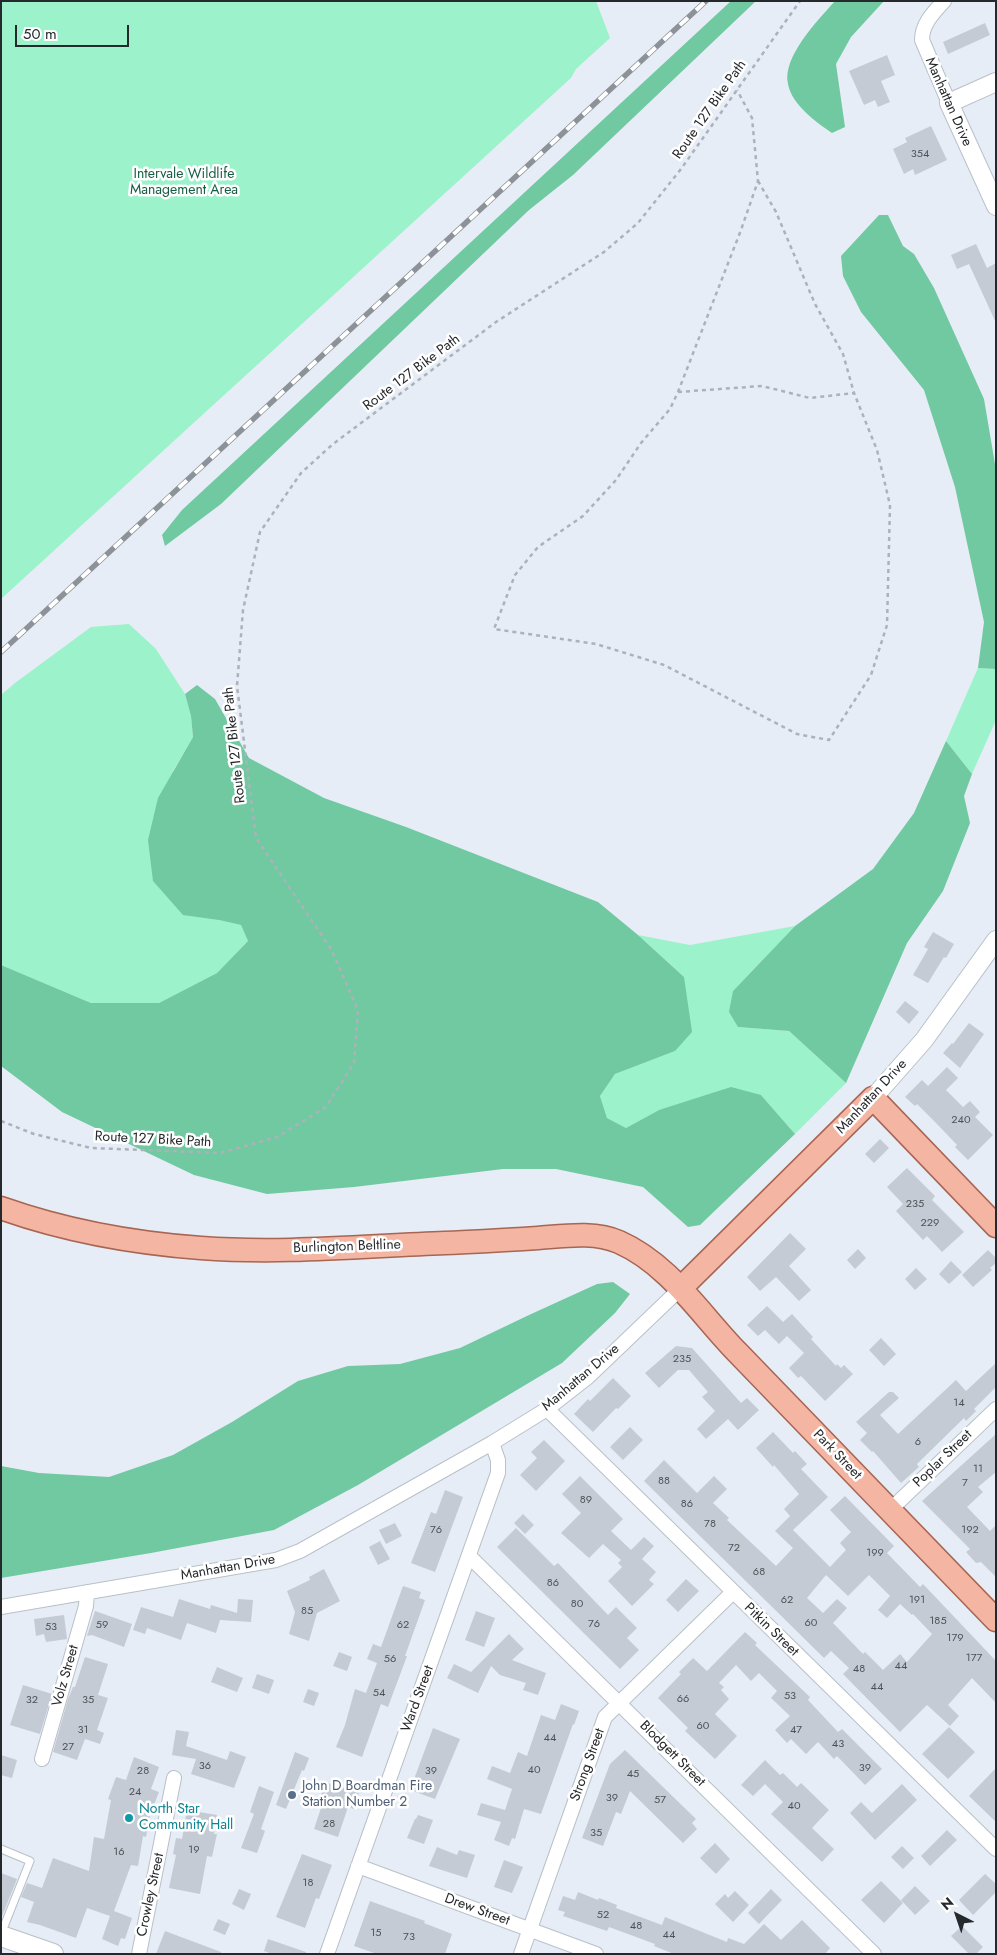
<!DOCTYPE html>
<html>
<head>
<meta charset="utf-8">
<style>
  body { margin:0 }
  #map { position:relative; width:997px; height:1955px; overflow:hidden; background:#e6edf6; font-family:Jost,sans-serif }
  canvas { display:block }
  .frame { position:absolute; inset:0; border:2px solid #26292c; pointer-events:none }
  .north { position:absolute; left:932px; top:1890px; width:50px; height:50px; -webkit-text-stroke:4px #fff; paint-order:stroke; rotate:319deg; font-size:14px; font-weight:700; line-height:20px; text-align:center; color:#26292c }
  .north::after { content:''; display:block; margin:auto; width:18px; height:22px; background:#26292c; clip-path:polygon(50% 0,100% 100%,50% 72%,0 100%) }
  .scale { position:absolute; left:15px; top:25px; width:114px; height:22px; box-sizing:border-box; border:2px solid #26292c; border-top:0; padding-left:6px; font-size:15px; line-height:18px; white-space:nowrap; color:#26292c; -webkit-text-stroke:4px #fff; paint-order:stroke }
</style>
</head>
<body>
<div id="map">
<canvas width="997" height="1955"></canvas>
<div class="frame"></div>
<div class="north">N</div>
<div class="scale">50 m</div>
</div>
<script>
const ctx = document.querySelector('canvas').getContext('2d');
ctx.lineJoin = 'round';
function fill(path, color) { ctx.fillStyle = color; ctx.fill(path, 'evenodd'); }
function trace(path, color, width, dash) { ctx.strokeStyle = color; ctx.lineWidth = width; ctx.lineCap = dash ? 'butt' : 'round'; ctx.setLineDash(dash || []); ctx.stroke(path); }
function label(font, color, halo, rows, align = 'center') {
  ctx.font = font + ' Jost,sans-serif'; ctx.lineWidth = 5; ctx.setLineDash([]); ctx.textBaseline = 'middle'; ctx.strokeStyle = halo; ctx.fillStyle = color; for (const [text, x, y, turn = 0] of rows) {
    ctx.save(); ctx.translate(x, y); ctx.rotate((+turn || 0) * Math.PI / 180); ctx.textAlign = isNaN(turn) ? turn : align; if (halo) ctx.strokeText(text, 0, 0); ctx.fillText(text, 0, 0); ctx.restore();
  }
}
const green = new Path2D(`
  M1 1H596L610 38 576 69 571 78 1 599Z
  M129 624 156 649 185 694 191 716 193 737 173 771 219 920 241 925 248 941 217 973 159 1003H91L1 965V695L15 683 91 627Z
  M978 668 996 669V720L972 774 946 741Z
  M795 926 733 991 738 1027 789 1031 846 1083 795 1134 761 1095 659 1110 626 1128 607 1118 600 1096 615 1074 675 1051 684 977 638 935 690 945Z`);
const forest = new Path2D(`
  M731 1H756L573 175 529 210 221 504 165 546 162 535 182 510Z
  M835 1H884L851 37 836 64 845 127 832 133C816 122 792 105 788 84 782 57 818 20 835 1Z
  M879 215H888L903 246 914 254 934 288 984 399 996 470V669L978 668 984 622 955 487 924 390 861 312 843 276 841 256Z
  M197 685 215 699 249 758 324 798 406 827 598 902 638 935 684 977 692 1032 675 1051 615 1074 600 1096 607 1118 626 1128 659 1110 731 1087 761 1095 795 1134 700 1225 688 1227 643 1187 556 1169H503L354 1187 267 1194 194 1175 62 1112 1 1066V965L91 1003H159L217 973 248 941 241 925 219 920 183 915 153 881 148 840 158 798 193 737 191 716 185 694Z
  M946 741 972 774 964 796 970 823 943 891 907 943 846 1083 789 1031 738 1027 729 1012 733 991 795 926 873 869 914 813Z
  M613 1282 630 1294 615 1313 562 1363 358 1485 274 1530 151 1553 1 1578V1466L39 1473 109 1477 173 1455 232 1422 298 1381 348 1366 400 1364 460 1348 529 1315 597 1284Z`);
const building = new Path2D(`
  M985 23 990 35 948 54 943 42Z
  M887 55 895 75 881 81 890 102 878 107 875 100 864 105 849 71Z
  M931 126 947 160 915 175 913 169 904 174 893 149 907 142 905 138Z
  M976 244 987 268 996 263V323L969 264 957 269 951 255Z
  M933 932 954 944 946 958 944 957 928 983 913 975 928 949 924 947Z
  M905 1001 919 1012 909 1024 896 1012Z
  M969 1023 984 1034 960 1068 943 1053 952 1043 953 1044Z
  M947 1067 958 1078 946 1090 963 1107 970 1101 980 1112 975 1117 993 1135 968 1160 955 1147 957 1145 937 1124 917 1104 915 1106 905 1097 922 1080 928 1086Z
  M880 1139 889 1148 874 1163 865 1154Z
  M907 1168 935 1196 932 1200 964 1232 942 1252 927 1236 923 1240 896 1211 903 1204 887 1187Z
  M790 1233 806 1249 789 1266 811 1290 799 1301 776 1277 760 1291 747 1277Z
  M858 1249 866 1258 855 1269 847 1260Z
  M988 1250 996 1258V1263L990 1268 992 1270 973 1287 962 1275Z
  M951 1261 962 1272 949 1284 939 1274Z
  M916 1268 927 1279 915 1290 905 1279Z
  M767 1306 783 1322 792 1314 813 1337 811 1339 836 1366 837 1364 841 1368 844 1365 853 1374 825 1401 801 1376 798 1378 789 1368 804 1353 787 1336 779 1344 765 1330 758 1336 747 1325Z
  M881 1338 896 1354 884 1366 869 1350Z
  M676 1346 692 1348 741 1403 747 1398 759 1410 738 1430 728 1419 706 1439 697 1429 715 1411 702 1397 708 1392 689 1370H678L659 1388 645 1373Z
  M996 1363V1387L974 1409 976 1411 966 1421 964 1418 917 1464 919 1467 901 1483 873 1451 872 1452 860 1440 867 1433 856 1422 889 1392H893L899 1398 880 1415 898 1434 956 1380 966 1391Z
  M613 1378 631 1396 618 1409 616 1408 593 1432 574 1414 588 1399 590 1401Z
  M630 1427 643 1440 623 1460 610 1447Z
  M773 1432 793 1453 795 1451 807 1464 801 1469 828 1497 793 1530 830 1567 846 1550 840 1543 851 1532 830 1510 845 1496 894 1546 887 1553 920 1587 923 1584 996 1661V1703L972 1678 948 1705 959 1716 950 1726 927 1705 900 1732 843 1674 849 1668 831 1651 824 1658 644 1481 664 1460 697 1493 714 1476 727 1489 713 1503 729 1518 727 1520 776 1566 793 1548 775 1531 790 1516 784 1509 799 1494 774 1465 773 1467 756 1448ZM826 1575 848 1596 869 1575 890 1596 878 1610 887 1618 900 1604 912 1615 913 1614 932 1634 907 1662 900 1654 883 1670 865 1652 863 1654 833 1623 847 1608 837 1599 823 1613 807 1598Z
  M996 1434V1472L978 1487 983 1492 967 1507 990 1531 996 1525V1577L981 1562 976 1563 966 1552 970 1549 922 1501Z
  M544 1440 565 1461 536 1491 520 1475 537 1458 531 1452Z
  M580 1476 623 1519 611 1531 631 1550 644 1537 654 1546 642 1559 656 1572 649 1580 654 1584 632 1606 608 1581 622 1567 618 1563 621 1560 603 1544 589 1558 561 1533 581 1513 562 1494Z
  M445 1490 463 1497 435 1572 411 1563 431 1512 436 1514Z
  M523 1514 534 1525 525 1534 514 1523Z
  M395 1523 402 1536 386 1544 379 1530Z
  M516 1528 554 1566 558 1563 608 1615 616 1607 637 1628 627 1638 639 1650 620 1669 497 1547Z
  M380 1541 390 1559 378 1565 369 1547Z
  M324 1569 340 1601 317 1613 309 1641 289 1634 295 1612 287 1591 310 1580 309 1577Z
  M686 1579 699 1591 678 1612 666 1600Z
  M403 1586 421 1592 419 1598 425 1600 405 1656H407L388 1707 381 1704 362 1757 336 1747 345 1725 355 1689 366 1693 377 1663 367 1659 373 1644 381 1647Z
  M179 1599 210 1609 211 1605 237 1613 238 1599 253 1600 251 1622 220 1620 216 1633 187 1623 181 1640 147 1628 145 1634 133 1630 141 1607 173 1617Z
  M95 1611 132 1624 124 1647 92 1635 87 1636Z
  M476 1611 495 1618 484 1647 465 1640Z
  M64 1615 67 1639 46 1642 44 1634 36 1636 34 1619Z
  M745 1632 757 1643 755 1645 810 1697 808 1700 838 1732 842 1729 882 1769 865 1785 837 1756 834 1759 818 1742 806 1754 791 1739 787 1743 775 1730 790 1716 771 1698 777 1691 759 1673 751 1681 736 1665 719 1683 724 1687 721 1690 729 1699 715 1714 737 1736 715 1759 685 1731 688 1728 658 1698 681 1674 679 1672 693 1658 707 1671Z
  M509 1634 524 1649 512 1660 546 1673 538 1695 523 1690 526 1683 500 1675 491 1666 478 1693 447 1678 454 1664 471 1672Z
  M339 1652 352 1657 347 1671 333 1666Z
  M85 1657 108 1664 98 1695 108 1698 97 1730 104 1733 100 1744 85 1739 77 1760 53 1752 68 1699 73 1687H75Z
  M217 1667 243 1678 237 1692 211 1682Z
  M257 1674 274 1680 269 1694 252 1688Z
  M23 1685 52 1694 40 1734 10 1725Z
  M308 1689 319 1693 314 1706 303 1702Z
  M561 1704 579 1711 574 1725 573 1724 541 1814 524 1809 515 1839 512 1838 509 1846 494 1840 501 1822 477 1815 481 1803 505 1810 512 1789 487 1779 492 1766 510 1773 518 1752 527 1756 541 1715 555 1720Z
  M949 1727 975 1752 948 1779 922 1754Z
  M433 1728 460 1739 435 1799 410 1790Z
  M176 1730 189 1732 186 1746 227 1760 230 1751 246 1757 234 1788 191 1774 196 1759 172 1755Z
  M625 1750 696 1819 692 1823 697 1829 683 1843 630 1791 621 1814 616 1812 603 1846 582 1838 610 1764Z
  M295 1752 309 1758 304 1771 302 1770 286 1809 276 1805Z
  M1 1755 17 1760 12 1778 1 1775Z
  M134 1757 159 1767 151 1789 159 1792 150 1815 146 1837 143 1836 138 1866 131 1865 114 1911 132 1918 125 1939 121 1938 118 1946 102 1939 110 1916 87 1908 76 1938 40 1925 27 1922 34 1902 21 1897 27 1883 42 1888 53 1858 89 1871 94 1837 104 1839 111 1800 108 1799 116 1777 126 1780Z
  M765 1760 780 1775 783 1773 797 1787 801 1783 829 1810 812 1828 834 1849 822 1862 771 1814 783 1802 765 1784 753 1796 741 1785Z
  M996 1768V1822L969 1796Z
  M325 1782 359 1793 354 1809 348 1807 338 1837 314 1829 324 1799 320 1798Z
  M902 1784 917 1800 875 1840 850 1813 861 1802 872 1813Z
  M259 1786 274 1792 261 1829 265 1831 257 1853 241 1848 254 1814 250 1812Z
  M187 1810 217 1815 214 1834H217L212 1857 207 1856 200 1894 169 1888 176 1855 173 1854 176 1838 182 1839Z
  M418 1815 433 1820 424 1844 407 1838 415 1819H416Z
  M947 1830 957 1840 930 1866 921 1856Z
  M715 1843 730 1859 716 1874 700 1858Z
  M902 1846 914 1858 903 1869 891 1857Z
  M437 1847 457 1855 459 1850 475 1855 467 1878 429 1866Z
  M302 1854 332 1865 319 1899 316 1898 305 1928 276 1917Z
  M504 1860 523 1867 512 1893 494 1887Z
  M1 1873 17 1879 1 1919Z
  M985 1874 996 1884V1892L973 1915 959 1900Z
  M881 1881 903 1903 884 1923 861 1900Z
  M915 1886 930 1901 915 1915 901 1900Z
  M239 1889 251 1894 244 1910 232 1904Z
  M771 1889 782 1900 759 1924 748 1913Z
  M735 1891 749 1905 733 1922 715 1904 725 1894 728 1898Z
  M578 1892 598 1900 599 1898 617 1905 616 1908 662 1925 665 1917 727 1942 728 1938 744 1944 764 1924 781 1940 802 1920 830 1948 825 1954H674L654 1946 655 1944 609 1927 607 1931 563 1916 565 1912 558 1910 563 1896 575 1900Z
  M370 1901 425 1921 424 1923 452 1934 445 1954H377L354 1946Z
  M218 1919 230 1924 225 1935 213 1930Z
  M962 1926 983 1947 976 1954H969L951 1936Z
  M165 1931 221 1952V1954H156Z
  M268 1939 306 1952V1954H272L264 1951Z`);
const path = new Path2D(`
  M758 181 776 212 815 304 843 354 854 393
  M678 392 762 386 810 398 854 393 877 450 890 505 887 625 871 675 829 740 797 734 664 665 596 644 494 629 515 575 538 547 583 516 616 480 641 443 670 409 678 392 741 230 758 181 752 118 737 90
  M1 1121 34 1134 91 1148 220 1153 277 1137 326 1107 354 1063 358 1010 331 949 256 838 237 686 243 610 260 532 301 473 333 444 496 322 604 252 638 223 681 169 800 1`);
const service = new Path2D(`
  M1 1849 30 1861 1 1934`);
const minor = new Path2D(`
  M944 1C933 13 922 24 922 40L949 103
  M547 1409 996 1849
  M890 1510 996 1409
  M469 1556 874 1954
  M1 1607 276 1560 300 1551 492 1443 547 1409 588 1377 681 1288
  M42 1759 86 1606 87 1592
  M358 1866 596 1954
  M139 1954 174 1778
  M327 1954 498 1473V1460L492 1443
  M521 1954 605 1717 733 1592`);
const tertiary = new Path2D(`
  M996 82 949 103 996 206
  M873 1098 924 1040 996 940`);
const secondary = new Path2D(`
  M1 1936 53 1954`);
const primary = new Path2D(`
  M1 1208C66 1231 133 1243 201 1248 282 1254 364 1246 445 1243 476 1242 507 1240 538 1238 564 1236 595 1231 619 1242 669 1264 700 1314 737 1352 823 1441 910 1530 996 1620
  M681 1288 873 1098 996 1226`);
const rail = new Path2D(`
  M1 652 706 1`);
const markers = [
  [292,1795,5,"#5c6f8a"],
  [129,1818,5,"#0f9aa8"]
];
const numberNames = [
  ["354",920,154],
  ["240",961,1120],
  ["235",915,1204],
  ["229",930,1223],
  ["235",682,1359],
  ["14",959,1403],
  ["6",918,1442],
  ["11",978,1469],
  ["88",664,1481],
  ["7",965,1483],
  ["89",586,1500],
  ["86",687,1504],
  ["78",710,1524],
  ["76",436,1530],
  ["192",970,1530],
  ["72",734,1548],
  ["199",875,1553],
  ["68",759,1572],
  ["86",553,1583],
  ["62",787,1600],
  ["191",917,1600],
  ["80",577,1604],
  ["85",307,1611],
  ["185",938,1621],
  ["60",811,1623],
  ["76",594,1624],
  ["59",102,1625],
  ["62",403,1625],
  ["53",51,1627],
  ["179",955,1638],
  ["177",974,1658],
  ["56",390,1659],
  ["44",901,1666],
  ["48",859,1669],
  ["44",877,1687],
  ["54",379,1693],
  ["53",790,1696],
  ["66",683,1699],
  ["32",32,1700],
  ["35",88,1700],
  ["60",703,1726],
  ["31",83,1730],
  ["47",796,1730],
  ["44",550,1738],
  ["43",838,1744],
  ["27",68,1747],
  ["36",205,1766],
  ["39",865,1768],
  ["40",534,1770],
  ["28",143,1771],
  ["39",431,1771],
  ["45",633,1774],
  ["24",135,1792],
  ["39",612,1798],
  ["57",660,1800],
  ["40",794,1806],
  ["28",329,1824],
  ["35",596,1833],
  ["19",194,1850],
  ["16",119,1852],
  ["18",308,1883],
  ["52",603,1915],
  ["48",636,1926],
  ["15",376,1933],
  ["44",669,1935],
  ["73",409,1937]
];
const streetNames = [
  ["Manhattan Drive",948,102,66],
  ["Route 127 Bike Path",710,110,-55],
  ["Route 127 Bike Path",412,373,-37],
  ["Route 127 Bike Path",235,745,-96],
  ["Manhattan Drive",872,1097,-47],
  ["Route 127 Bike Path",153,1140,3],
  ["Burlington Beltline",347,1247,-2],
  ["Manhattan Drive",581,1378,-40],
  ["Park Street",837,1455,46],
  ["Poplar Street",943,1459,-44],
  ["Manhattan Drive",228,1568,-10],
  ["Pitkin Street",771,1630,44],
  ["Volz Street",66,1676,-74],
  ["Ward Street",418,1699,-70],
  ["Blodgett Street",672,1754,45],
  ["Strong Street",588,1765,-70],
  ["Crowley Street",151,1895,-78],
  ["Drew Street",477,1910,20]
];
const parkNames = [
  ["Intervale Wildlife",184,175],
  ["Management Area",184,191]
];
const serviceNames = [
  ["John D Boardman Fire",302,1787],
  ["Station Number 2",302,1803]
];
const cultureNames = [
  ["North Star",139,1810],
  ["Community Hall",139,1826]
];
fill(green, '#9cf2ca');
fill(forest, '#70c9a1');
fill(building, '#c4cbd4');
trace(service, '#b9c0c9', 9);
trace(minor, '#b9c0c9', 16);
trace(tertiary, '#b9c0c9', 20);
trace(secondary, '#b9c0c9', 22);
trace(primary, '#a76552', 25);
trace(path, '#acb2b9', 2.5, [4, 4]);
trace(service, '#fff', 7);
trace(minor, '#fff', 14);
trace(tertiary, '#fff', 18);
trace(secondary, '#fff', 20);
trace(primary, '#f4b6a3', 22);
trace(rail, '#8d9298', 5.5);
trace(rail, '#fff', 4, [11]);
for (const [x, y, r, color] of markers) { const dot = new Path2D(); dot.arc(x, y, r, 0, 2 * Math.PI); ctx.fillStyle = color; ctx.fill(dot); trace(dot, '#fff', 2); }
label('11px', '#4e5256', null, numberNames);
label('14px', '#26292c', '#fff', streetNames);
label('14px', '#175c42', '#fff', parkNames);
label('14px', '#4e5e75', '#fff', serviceNames, 'left');
label('14px', '#0d838f', '#fff', cultureNames, 'left');
</script>
</body>
</html>
